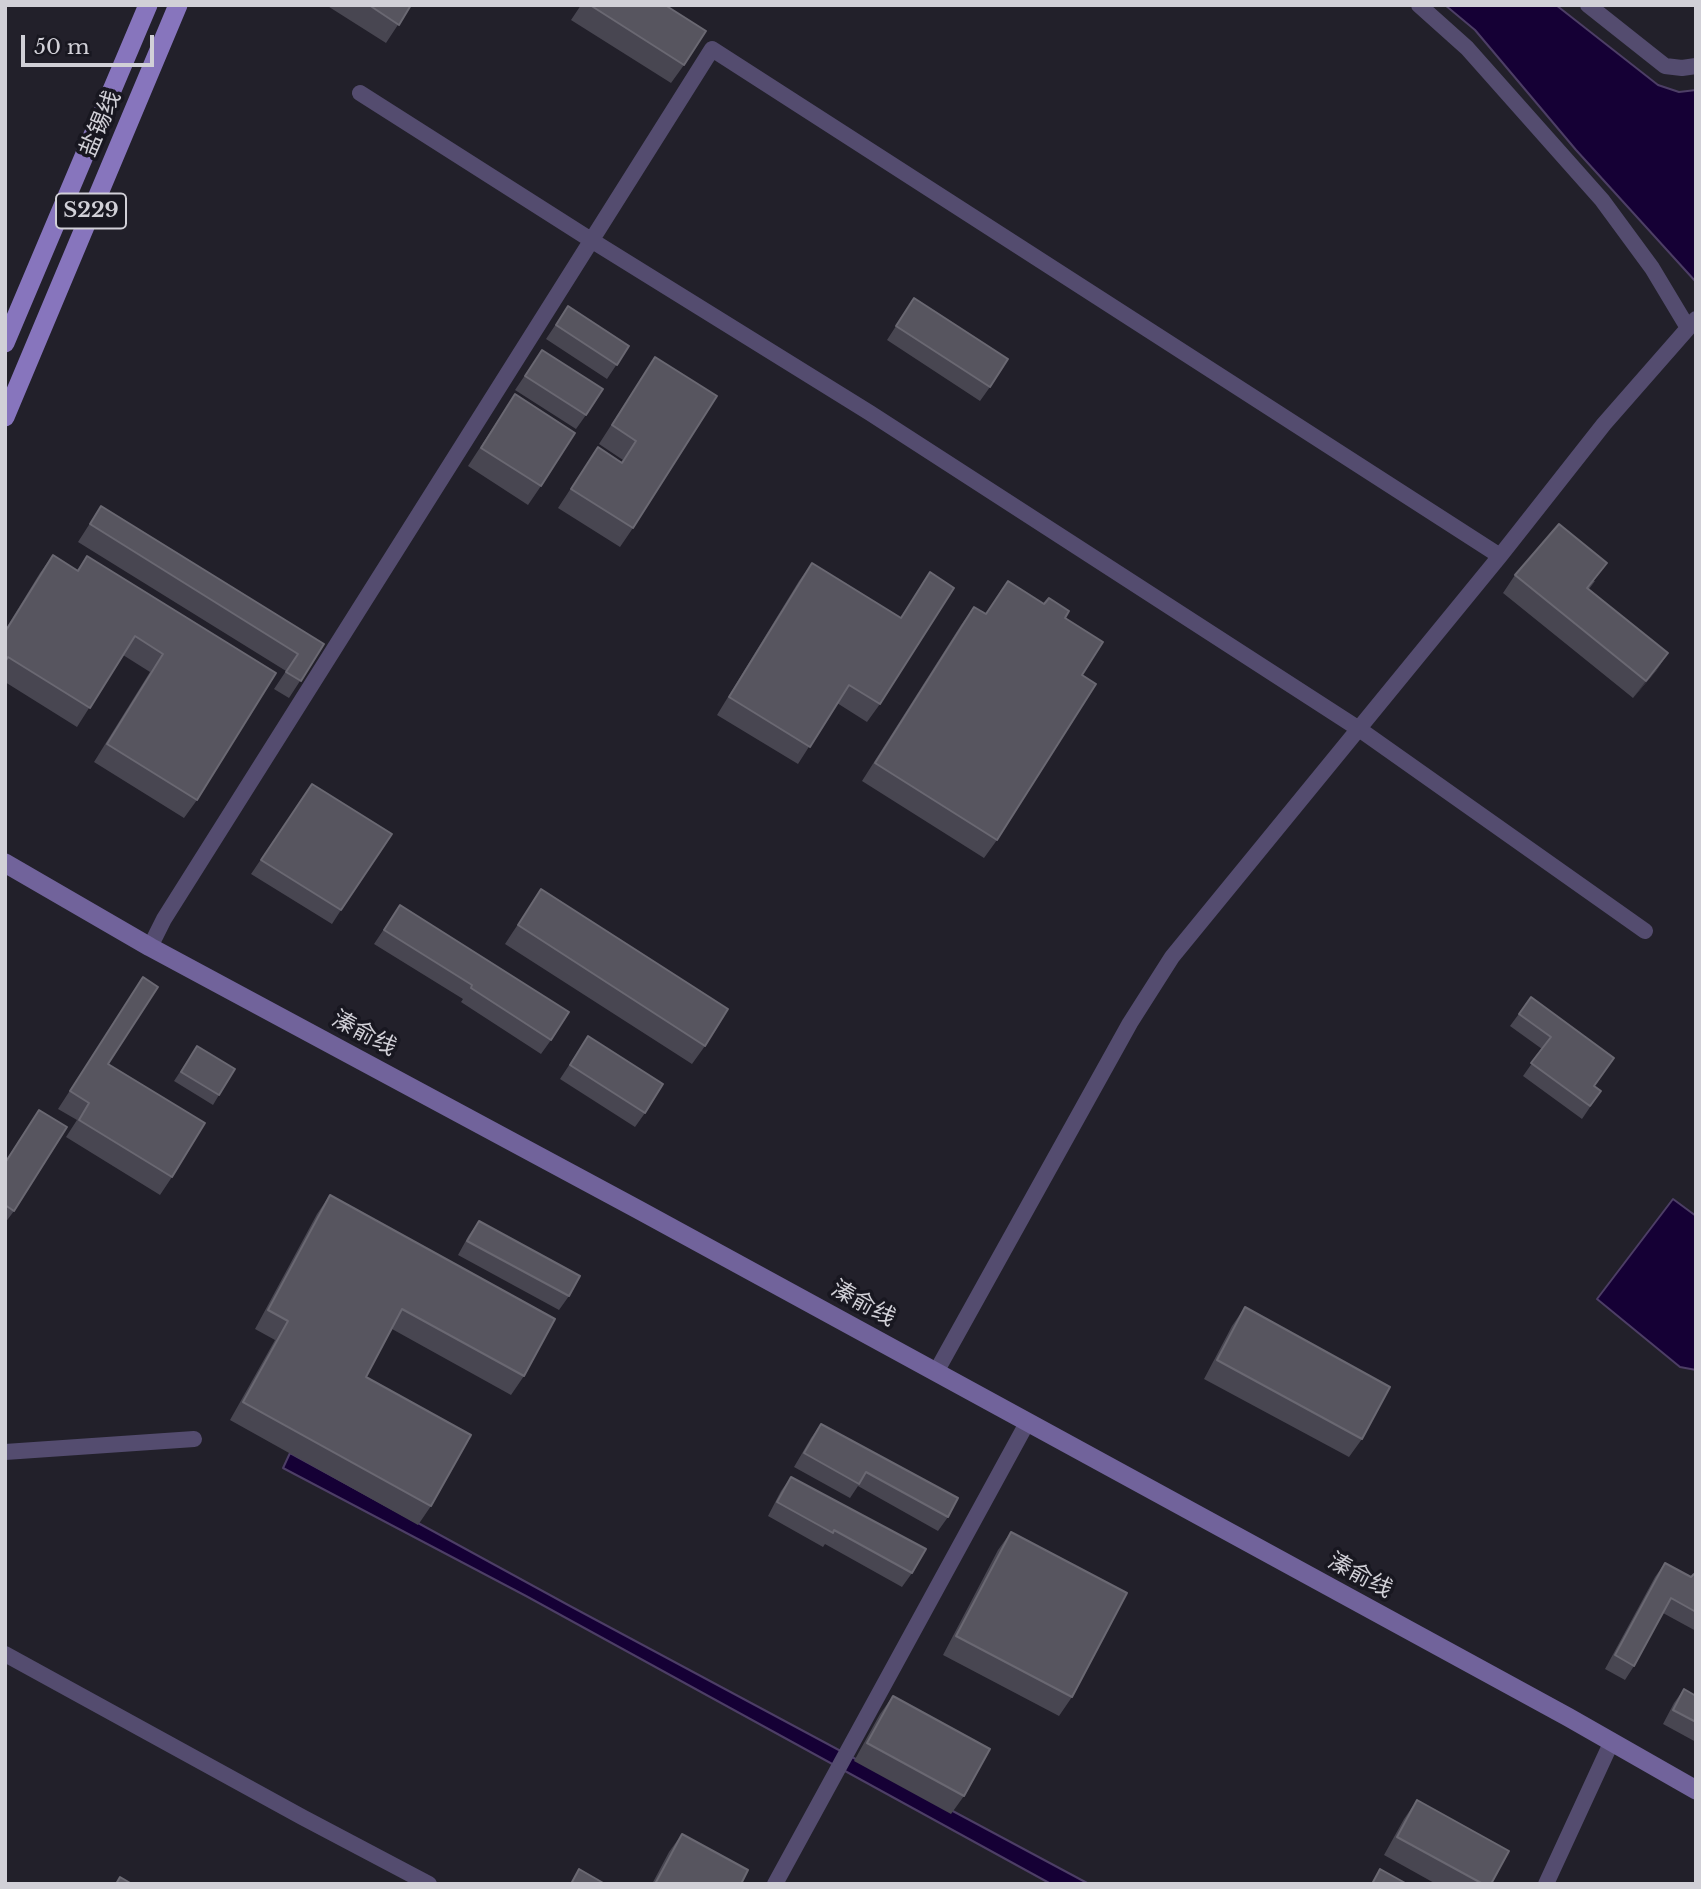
<!DOCTYPE html>
<html>
<head>
<meta charset="utf-8">
<style>
  body { margin:0 }
  #map { position:relative; width:1701px; height:1889px; overflow:hidden; background:#22202a; font-family:"Libre Baskerville",serif }
  canvas { display:block }
  .frame { position:absolute; inset:0; border:7px solid #d1d0d7; pointer-events:none }
  .scale { position:absolute; left:21px; top:35px; width:133px; height:32px; box-sizing:border-box; border:4px solid #d1d0d7; border-top:0; padding-left:9px; font-size:21px; line-height:24px; white-space:nowrap; color:#d1d0d7; -webkit-text-stroke:5px #181720; paint-order:stroke }
</style>
</head>
<body>
<div id="map">
<canvas width="1701" height="1889"></canvas>
<div class="frame"></div>
<div class="scale">50 m</div>
</div>
<script>
const ctx = document.querySelector('canvas').getContext('2d');
ctx.lineJoin = 'round';
function fill(path, color) { ctx.fillStyle = color; ctx.fill(path, 'evenodd'); }
function trace(path, color, width, dash) { ctx.strokeStyle = color; ctx.lineWidth = width; ctx.lineCap = dash ? 'butt' : 'round'; ctx.setLineDash(dash || []); ctx.stroke(path); }
function label(font, color, halo, rows, align = 'center') {
  ctx.font = font + ' "Libre Baskerville","Noto Sans SC",serif'; ctx.lineWidth = 7; ctx.setLineDash([]); ctx.textBaseline = 'middle'; ctx.strokeStyle = halo; ctx.fillStyle = color; for (const [text, x, y, turn = 0] of rows) {
    ctx.save(); ctx.translate(x, y); ctx.rotate((+turn || 0) * Math.PI / 180); ctx.textAlign = isNaN(turn) ? turn : align; if (halo) ctx.strokeText(text, 0, 0); ctx.fillText(text, 0, 0); ctx.restore();
  }
}
const water = new Path2D(`
  M1445 5H1556L1658 85 1679 92 1696 90V282L1576 150 1475 30Z
  M1673 1199 1696 1216V1370L1680 1367 1597 1299Z
  M290 1453 570 1606 1089 1884H1051L526 1596 283 1468Z`);
const minor = new Path2D(`
  M1419 5 1467 48 1602 200 1652 268 1688 328
  M1588 5 1665 66 1682 68 1696 66
  M360 93 591 240 870 413 1359 729 1645 931
  M150 947 164 919 712 49 1500 556
  M936 1372 1130 1023 1172 957 1500 556 1604 424 1696 319
  M5 1452 194 1439
  M5 1654 302 1817 429 1884
  M775 1884 1027 1423
  M1546 1884 1612 1741`);
const secondary = new Path2D(`
  M5 863 150 947 639 1210 1568 1717 1696 1790`);
const primary = new Path2D(`
  M5 343 148 5
  M5 417 178 5`);
const wall = new Path2D(`
  M326 5H411L386 43Z
  M581 5H665L684 65 671 83 571 20Z
  M914 298 990 387 980 401 887 340Z
  M568 306 629 346 607 379 546 339Z
  M542 350 586 415 576 429 515 390Z
  M655 357 633 528 620 547 558 508 598 447 621 462 623 460 599 444Z
  M515 394 541 486 528 505 468 466Z
  M101 506 324 644 289 698 274 689 286 671 78 542Z
  M53 555 77 570 87 556 276 673 197 800 184 818 94 762 150 672 123 655 77 727 5 682V630L40 573Z
  M812 563 900 618 930 572 880 704 867 722 837 703 798 764 717 715 799 581Z
  M1515 575 1595 581 1589 589 1668 653 1656 671 1633 698 1503 593Z
  M1008 581 1065 618 1082 675 997 840 984 858 862 781 961 625 974 607 985 614Z
  M312 784 341 910 332 924 251 874Z
  M541 889 705 1046 692 1064 505 944Z
  M400 905 551 1040 541 1054 461 1002 463 999 374 944Z
  M143 977 108 1064 172 1177 160 1195 66 1137 77 1120 58 1109Z
  M1531 997 1594 1086 1601 1091 1582 1119 1523 1076 1542 1049 1510 1026Z
  M588 1036 645 1113 635 1127 560 1079Z
  M197 1046 219 1095 213 1105 174 1081Z
  M39 1110 14 1211 5 1223V1162Z
  M330 1195 524 1376 511 1395 392 1329 366 1377 431 1506 418 1525 230 1420 275 1340 255 1329 317 1214Z
  M479 1221 569 1296 559 1310 458 1255 469 1235Z
  M1245 1307 1362 1439 1349 1457 1204 1379 1232 1326Z
  M821 1424 948 1517 938 1531 858 1486 850 1498 794 1467 811 1438Z
  M791 1477 912 1573 902 1587 825 1544 823 1547 768 1516 781 1491Z
  M1011 1532 1072 1697 1059 1716 943 1655 998 1550Z
  M1665 1563 1691 1577 1696 1575V1631L1663 1613 1634 1666 1625 1680 1605 1669 1655 1577Z
  M1684 1689 1696 1696V1742L1663 1724 1674 1703Z
  M893 1696 964 1796 951 1814 854 1761 880 1714Z
  M1417 1800 1491 1884H1436L1384 1855 1404 1819Z
  M682 1834 741 1884H652L669 1852Z`);
const shadedWall = new Path2D(`
  M1668 653 1656 671 1633 698 1646 681Z`);
const building = new Path2D(`
  M369 5H411L399 25Z
  M590 5H665L706 31 684 65Z
  M914 298 1008 359 990 387 896 326Z
  M568 306 629 346 617 365 556 325Z
  M542 350 603 389 586 415 525 376Z
  M655 357 717 396 633 528 571 489 598 447 622 463 636 441 612 425Z
  M515 394 575 433 541 486 481 448Z
  M101 506 324 644 301 681 286 672 298 654 90 524Z
  M1559 524 1607 563 1587 588 1668 653 1646 681 1515 575Z
  M53 555 78 571 87 556 276 673 197 800 107 744 163 654 135 636 90 708 8 657 5 662V632Z
  M812 563 901 618 930 572 954 588 880 704 849 685 810 747 729 697Z
  M1008 581 1044 604 1049 598 1069 611 1065 618 1103 642 1082 675 1096 684 997 840 875 763 974 607 986 614Z
  M312 784 392 834 341 910 261 860Z
  M541 889 728 1009 705 1046 518 925Z
  M400 905 569 1012 551 1040 471 988 472 985 384 930Z
  M143 977 158 987 108 1064 205 1123 172 1177 79 1120 89 1103 70 1091Z
  M1531 997 1614 1058 1594 1086 1601 1091 1590 1106 1531 1063 1551 1037 1519 1014Z
  M588 1036 663 1084 645 1113 570 1065Z
  M197 1046 235 1069 219 1095 181 1072Z
  M39 1110 67 1127 14 1211 5 1205V1163Z
  M330 1195 555 1319 524 1376 402 1309 366 1377 471 1435 431 1506 243 1402 288 1321 268 1310Z
  M479 1221 580 1276 569 1296 467 1241Z
  M1245 1307 1390 1387 1362 1439 1217 1360Z
  M821 1424 958 1498 948 1517 866 1472 859 1484 804 1453Z
  M791 1477 926 1549 912 1573 834 1530 833 1533 777 1502Z
  M1011 1532 1127 1593 1072 1697 956 1636Z
  M1665 1563 1691 1577 1694 1574 1696 1575V1612L1671 1598 1634 1666 1615 1655Z
  M1684 1689 1696 1696V1722L1673 1710Z
  M893 1696 990 1749 964 1796 867 1743Z
  M1417 1800 1509 1851 1491 1884H1483L1397 1837Z
  M682 1834 748 1870 741 1884H655Z
  M579 1869 605 1884H571Z
  M1380 1869 1407 1884H1372Z
  M120 1877 132 1884H116Z`);
const shields = [
  [91,211,70]
];
const shieldNames = [
  ["S229",91,211]
];
const streetNames = [
  ["盐锡线",101,124,-67],
  ["溱俞线",364,1034,28],
  ["溱俞线",863,1304,29],
  ["溱俞线",1360,1576,28]
];
fill(water, '#150035');
trace(water, '#4d3e66', 2);
trace(minor, '#544c6f', 16);
trace(secondary, '#71639b', 19);
trace(primary, '#8775bd', 19);
fill(wall, '#484651');
fill(shadedWall, '#33313b');
fill(building, '#57555f');
trace(building, '#6a6872', 2);
for (const [x, y, w] of shields) { const box = new Path2D(); box.roundRect(x - w / 2, y - 17.5, w, 35, 5); ctx.fillStyle = '#181720'; ctx.fill(box); trace(box, '#d1d0d7', 2); }
label('bold 21px', '#d1d0d7', null, shieldNames);
label('23px', '#d1d0d7', '#181720', streetNames);
</script>
</body>
</html>
